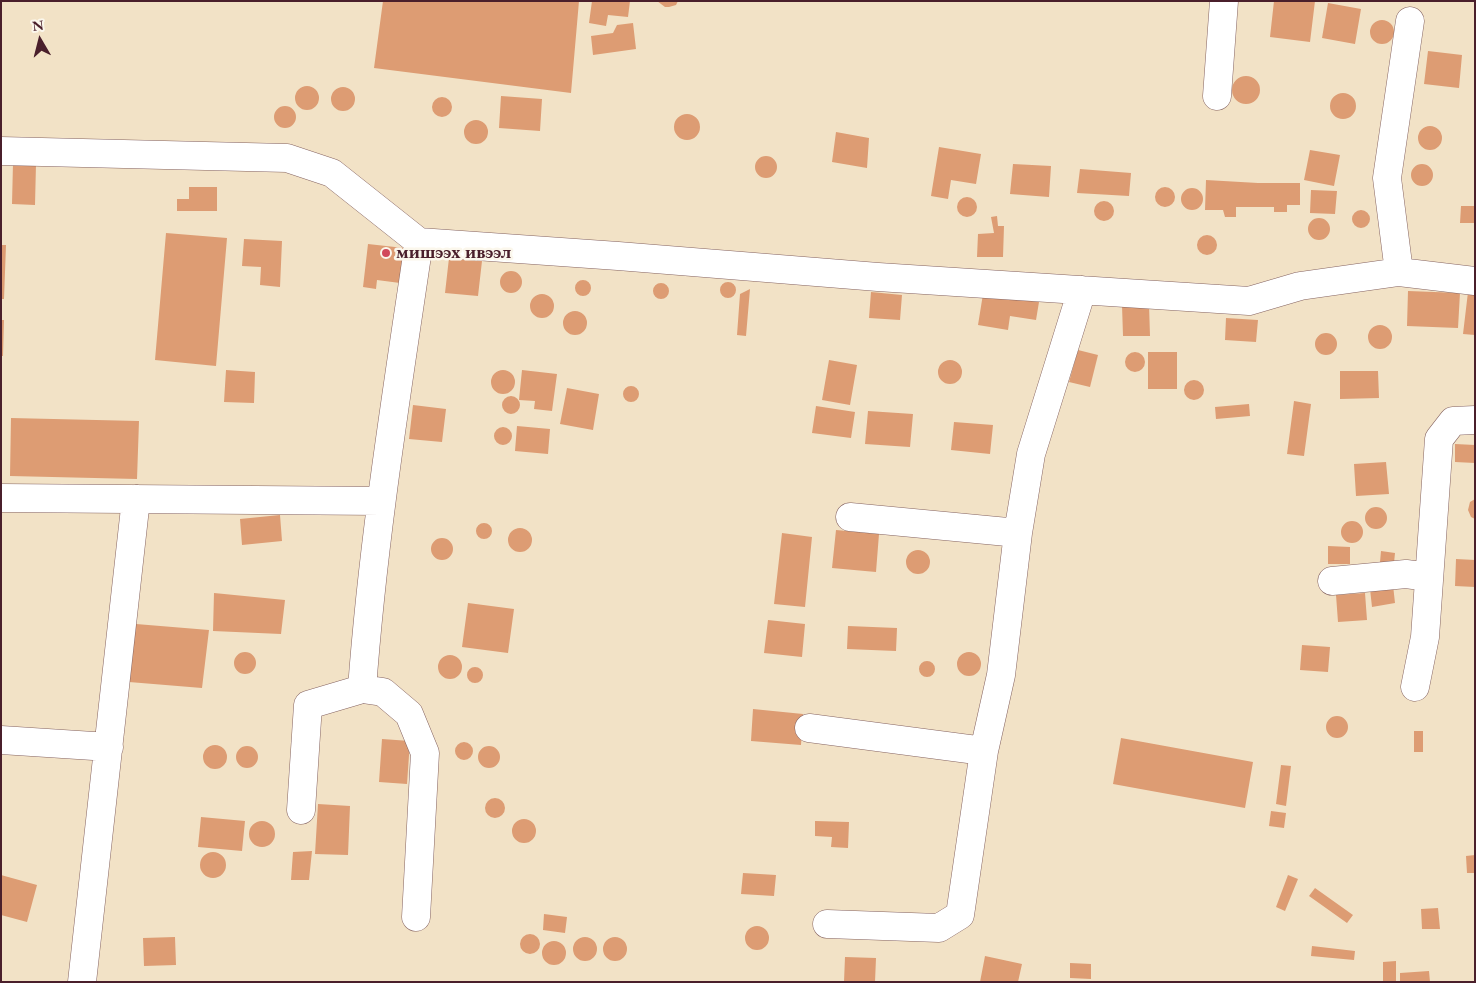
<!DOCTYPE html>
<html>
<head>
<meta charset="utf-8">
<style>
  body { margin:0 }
  #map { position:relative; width:1476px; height:983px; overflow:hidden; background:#f2e2c6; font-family:"EB Garamond",serif }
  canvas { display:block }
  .frame { position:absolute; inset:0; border:2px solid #4a1f2b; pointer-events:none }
  .north { position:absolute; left:15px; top:15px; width:50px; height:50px; -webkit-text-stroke:4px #fbf7ec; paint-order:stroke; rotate:352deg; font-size:14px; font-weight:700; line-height:20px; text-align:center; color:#4a1f2b }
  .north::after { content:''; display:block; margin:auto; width:18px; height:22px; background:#4a1f2b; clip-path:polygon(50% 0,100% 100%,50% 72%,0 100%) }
</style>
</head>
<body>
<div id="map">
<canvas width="1476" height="983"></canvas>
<div class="frame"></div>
<div class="north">N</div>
</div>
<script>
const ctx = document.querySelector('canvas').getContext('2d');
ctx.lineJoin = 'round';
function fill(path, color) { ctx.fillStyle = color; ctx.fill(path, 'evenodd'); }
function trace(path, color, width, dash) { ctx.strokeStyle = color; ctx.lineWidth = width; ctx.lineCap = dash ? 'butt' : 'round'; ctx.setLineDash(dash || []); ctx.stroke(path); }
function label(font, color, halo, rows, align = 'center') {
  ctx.font = font + ' "EB Garamond",serif'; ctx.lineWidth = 5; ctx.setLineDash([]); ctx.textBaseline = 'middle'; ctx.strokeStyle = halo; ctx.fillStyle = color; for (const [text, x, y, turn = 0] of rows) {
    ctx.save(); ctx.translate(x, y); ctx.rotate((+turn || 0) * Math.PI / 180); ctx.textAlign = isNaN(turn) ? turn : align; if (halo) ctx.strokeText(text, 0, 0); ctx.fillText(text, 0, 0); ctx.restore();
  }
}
const building = new Path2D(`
  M383 1H579L571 93 374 68Z
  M592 1H630L628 17 608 15 606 26 589 23Z
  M657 1H678L676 5 669 7H665Z
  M1274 1H1315L1310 42 1270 37Z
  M1328 3 1361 9 1355 44 1322 38Z
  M1370 32a12 12 0 1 1 24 0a12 12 0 1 1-24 0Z
  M633 23 636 49 593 55 591 36 613 33 617 25Z
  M1428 51 1462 55 1459 88 1424 84Z
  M1232 90a14 14 0 1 1 28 0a14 14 0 1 1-28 0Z
  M295 98a12 12 0 1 1 24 0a12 12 0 1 1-24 0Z
  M331 99a12 12 0 1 1 24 0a12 12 0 1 1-24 0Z
  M1330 106a13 13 0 1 1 26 0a13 13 0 1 1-26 0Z
  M501 96 542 99 540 131 499 128Z
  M432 107a10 10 0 1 1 20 0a10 10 0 1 1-20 0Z
  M274 117a11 11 0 1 1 22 0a11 11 0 1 1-22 0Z
  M674 127a13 13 0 1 1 26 0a13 13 0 1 1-26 0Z
  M464 132a12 12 0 1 1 24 0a12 12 0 1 1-24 0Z
  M1418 138a12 12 0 1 1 24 0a12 12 0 1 1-24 0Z
  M836 132 869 138 867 168 832 162Z
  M939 147 981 154 976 184 951 180 948 199 931 196Z
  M1310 150 1340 155 1334 186 1304 180Z
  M755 167a11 11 0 1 1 22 0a11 11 0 1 1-22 0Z
  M13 163 36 164 35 205 12 204Z
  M1013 164 1051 166 1049 197 1010 194Z
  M1411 175a11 11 0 1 1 22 0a11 11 0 1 1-22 0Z
  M1080 169 1131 173 1129 196 1077 193Z
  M1206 180 1258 183H1300V205H1287V212H1274V207H1236V217H1225L1223 210H1205Z
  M1155 197a10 10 0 1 1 20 0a10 10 0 1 1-20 0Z
  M189 187H217V211H177V199H189Z
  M1181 199a11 11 0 1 1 22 0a11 11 0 1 1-22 0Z
  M1311 190 1337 191 1335 214 1310 213Z
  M957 207a10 10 0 1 1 20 0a10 10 0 1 1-20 0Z
  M1094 211a10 10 0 1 1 20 0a10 10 0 1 1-20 0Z
  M1461 206H1474V223H1460Z
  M1352 219a9 9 0 1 1 18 0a9 9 0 1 1-18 0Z
  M997 216 998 226H1004L1003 257H977L978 234 994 233 991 217Z
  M1308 229a11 11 0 1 1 22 0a11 11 0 1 1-22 0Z
  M166 233 227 238 216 366 155 360Z
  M1197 245a10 10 0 1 1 20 0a10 10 0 1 1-20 0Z
  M244 239 282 241 280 287 260 285 261 267 242 266Z
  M368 244 404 248 400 283 377 280 376 289 363 287Z
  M1 245H6L4 299H1Z
  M449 258 482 261 478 296 445 293Z
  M500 282a11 11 0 1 1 22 0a11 11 0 1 1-22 0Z
  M575 288a8 8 0 1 1 16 0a8 8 0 1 1-16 0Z
  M720 290a8 8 0 1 1 16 0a8 8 0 1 1-16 0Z
  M653 291a8 8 0 1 1 16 0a8 8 0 1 1-16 0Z
  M750 289 746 336 737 335 740 294Z
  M1408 291 1460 293 1458 328 1407 326Z
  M871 292 902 295 900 320 869 318Z
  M1468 292 1475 293V335L1463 334Z
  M530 306a12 12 0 1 1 24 0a12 12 0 1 1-24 0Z
  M983 294 1039 302 1036 320 1010 316 1008 330 978 325Z
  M1149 304 1150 336H1123L1122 305Z
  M563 323a12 12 0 1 1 24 0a12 12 0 1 1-24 0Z
  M1226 318 1258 320 1256 342 1225 340Z
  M1 320H4L3 356H1Z
  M1368 337a12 12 0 1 1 24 0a12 12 0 1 1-24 0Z
  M1315 344a11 11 0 1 1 22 0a11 11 0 1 1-22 0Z
  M1078 350 1098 355 1090 387 1069 382Z
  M1148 352H1177V389H1148Z
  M1125 362a10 10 0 1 1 20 0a10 10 0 1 1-20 0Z
  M938 372a12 12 0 1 1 24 0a12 12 0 1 1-24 0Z
  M829 360 857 365 850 405 822 400Z
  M491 382a12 12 0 1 1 24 0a12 12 0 1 1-24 0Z
  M226 370 255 372 254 403 224 402Z
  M522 370 557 374 552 411 534 409 535 401 519 400Z
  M1340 371H1378L1379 398 1340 399Z
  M1184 390a10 10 0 1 1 20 0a10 10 0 1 1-20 0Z
  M623 394a8 8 0 1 1 16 0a8 8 0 1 1-16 0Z
  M567 388 599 394 593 430 560 424Z
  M502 405a9 9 0 1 1 18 0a9 9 0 1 1-18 0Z
  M1294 401 1311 404 1304 456 1287 454Z
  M1249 404 1250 416 1216 419 1215 407Z
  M413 405 446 409 442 442 409 439Z
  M816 406 855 412 851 438 812 433Z
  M868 411 913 414 910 447 865 444Z
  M11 418 139 421 137 479 10 476Z
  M954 422 993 425 990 454 951 450Z
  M517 426 550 429 548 454 515 451Z
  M494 436a9 9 0 1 1 18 0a9 9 0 1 1-18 0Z
  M1455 444 1475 445V463L1455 462Z
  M1386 462 1389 494 1356 496 1354 464Z
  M1475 499V519L1471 517 1468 510 1470 502Z
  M1365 518a11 11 0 1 1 22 0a11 11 0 1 1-22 0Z
  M280 515 282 541 242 545 240 519Z
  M1341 532a11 11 0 1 1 22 0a11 11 0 1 1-22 0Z
  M476 531a8 8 0 1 1 16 0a8 8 0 1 1-16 0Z
  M508 540a12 12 0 1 1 24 0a12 12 0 1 1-24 0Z
  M836 530 879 534 876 572 832 568Z
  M782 533 812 537 805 607 774 604Z
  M431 549a11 11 0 1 1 22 0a11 11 0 1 1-22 0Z
  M1328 546 1350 547V564H1328Z
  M906 562a12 12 0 1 1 24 0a12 12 0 1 1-24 0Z
  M1381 551 1395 553 1394 563 1380 562Z
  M1456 559 1475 560V587L1455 586Z
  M1393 585 1395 603 1372 607 1370 589Z
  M214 593 285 600 281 634 213 631Z
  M1365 593 1367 620 1338 622 1336 595Z
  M468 603 514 609 508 653 462 647Z
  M768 620 805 624 802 657 764 653Z
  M136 624 209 630 202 688 129 682Z
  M848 626 897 628 896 651 847 649Z
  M1302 645 1330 647 1328 672 1300 670Z
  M234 663a11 11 0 1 1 22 0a11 11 0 1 1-22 0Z
  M957 664a12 12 0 1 1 24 0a12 12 0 1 1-24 0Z
  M438 667a12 12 0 1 1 24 0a12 12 0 1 1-24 0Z
  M919 669a8 8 0 1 1 16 0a8 8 0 1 1-16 0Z
  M467 675a8 8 0 1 1 16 0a8 8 0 1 1-16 0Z
  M753 709 803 714 801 745 751 741Z
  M1326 727a11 11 0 1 1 22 0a11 11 0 1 1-22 0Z
  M1414 731H1423V752H1414Z
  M1121 738 1253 762 1245 808 1113 784Z
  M382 739 410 741 407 784 379 782Z
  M455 751a9 9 0 1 1 18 0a9 9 0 1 1-18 0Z
  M203 757a12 12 0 1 1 24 0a12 12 0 1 1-24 0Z
  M478 757a11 11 0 1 1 22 0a11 11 0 1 1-22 0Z
  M236 757a11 11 0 1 1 22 0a11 11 0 1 1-22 0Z
  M1281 765 1291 766 1286 806 1276 804Z
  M485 808a10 10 0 1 1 20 0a10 10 0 1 1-20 0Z
  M318 804 350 806 348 855 315 854Z
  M1271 811 1286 813 1284 828 1269 826Z
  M201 817 245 821 242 851 198 847Z
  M512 831a12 12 0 1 1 24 0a12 12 0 1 1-24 0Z
  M815 821 849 822 848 848 831 847 832 837 815 836Z
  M249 834a13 13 0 1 1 26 0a13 13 0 1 1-26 0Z
  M312 851 309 880H291L293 852Z
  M200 865a13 13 0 1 1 26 0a13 13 0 1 1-26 0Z
  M1475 855V873H1467L1466 856Z
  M743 873 776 875 774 896 741 894Z
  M1 875 37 885 27 922 1 915Z
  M1288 875 1298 879 1285 911 1276 907Z
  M1315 888 1353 915 1347 923 1309 896Z
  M1438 908 1440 929H1422L1421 909Z
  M544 914 567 917 565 933 543 930Z
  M745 938a12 12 0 1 1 24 0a12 12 0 1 1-24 0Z
  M520 944a10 10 0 1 1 20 0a10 10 0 1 1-20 0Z
  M573 949a12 12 0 1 1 24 0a12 12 0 1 1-24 0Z
  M603 949a12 12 0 1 1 24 0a12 12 0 1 1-24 0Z
  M175 937 176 965 144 966 143 938Z
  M542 953a12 12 0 1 1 24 0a12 12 0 1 1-24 0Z
  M1312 946 1355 951 1354 960 1311 956Z
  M985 956 1022 964 1018 982H980Z
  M845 957 876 958 875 982H844Z
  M1396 961V982H1383V962Z
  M1070 963 1091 964V979L1070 978Z
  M1429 971 1430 982H1400V973Z`);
const minor = new Path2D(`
  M1217 96 1224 1
  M1 151 287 158 332 173 419 242 618 256 878 277 1249 301 1300 286 1399 272 1475 281
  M1399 272 1387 178 1410 21
  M1 498 381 501
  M850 517 1018 533
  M1332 581 1406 574 1429 577
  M1415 687 1425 637 1439 439 1453 421 1475 420
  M809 728 984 751
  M1 740 109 747
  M301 810 308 705 362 689
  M416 917 425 753 409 714 383 692 362 689C373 539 397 391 419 242
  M827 924 939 928 960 915 984 751 1001 675 1018 533 1031 454 1082 290
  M82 982 136 499`);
const markers = [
  [386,253,5,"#d1495b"]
];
const poiNames = [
  ["мишээх ивээл",396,253]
];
fill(building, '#dd9c73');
trace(minor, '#856361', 29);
trace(minor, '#fff', 28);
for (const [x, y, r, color] of markers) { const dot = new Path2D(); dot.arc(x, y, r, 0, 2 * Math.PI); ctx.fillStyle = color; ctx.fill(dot); trace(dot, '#fbf7ec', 2); }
label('bold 19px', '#4a1f2b', '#fbf7ec', poiNames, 'left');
</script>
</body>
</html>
